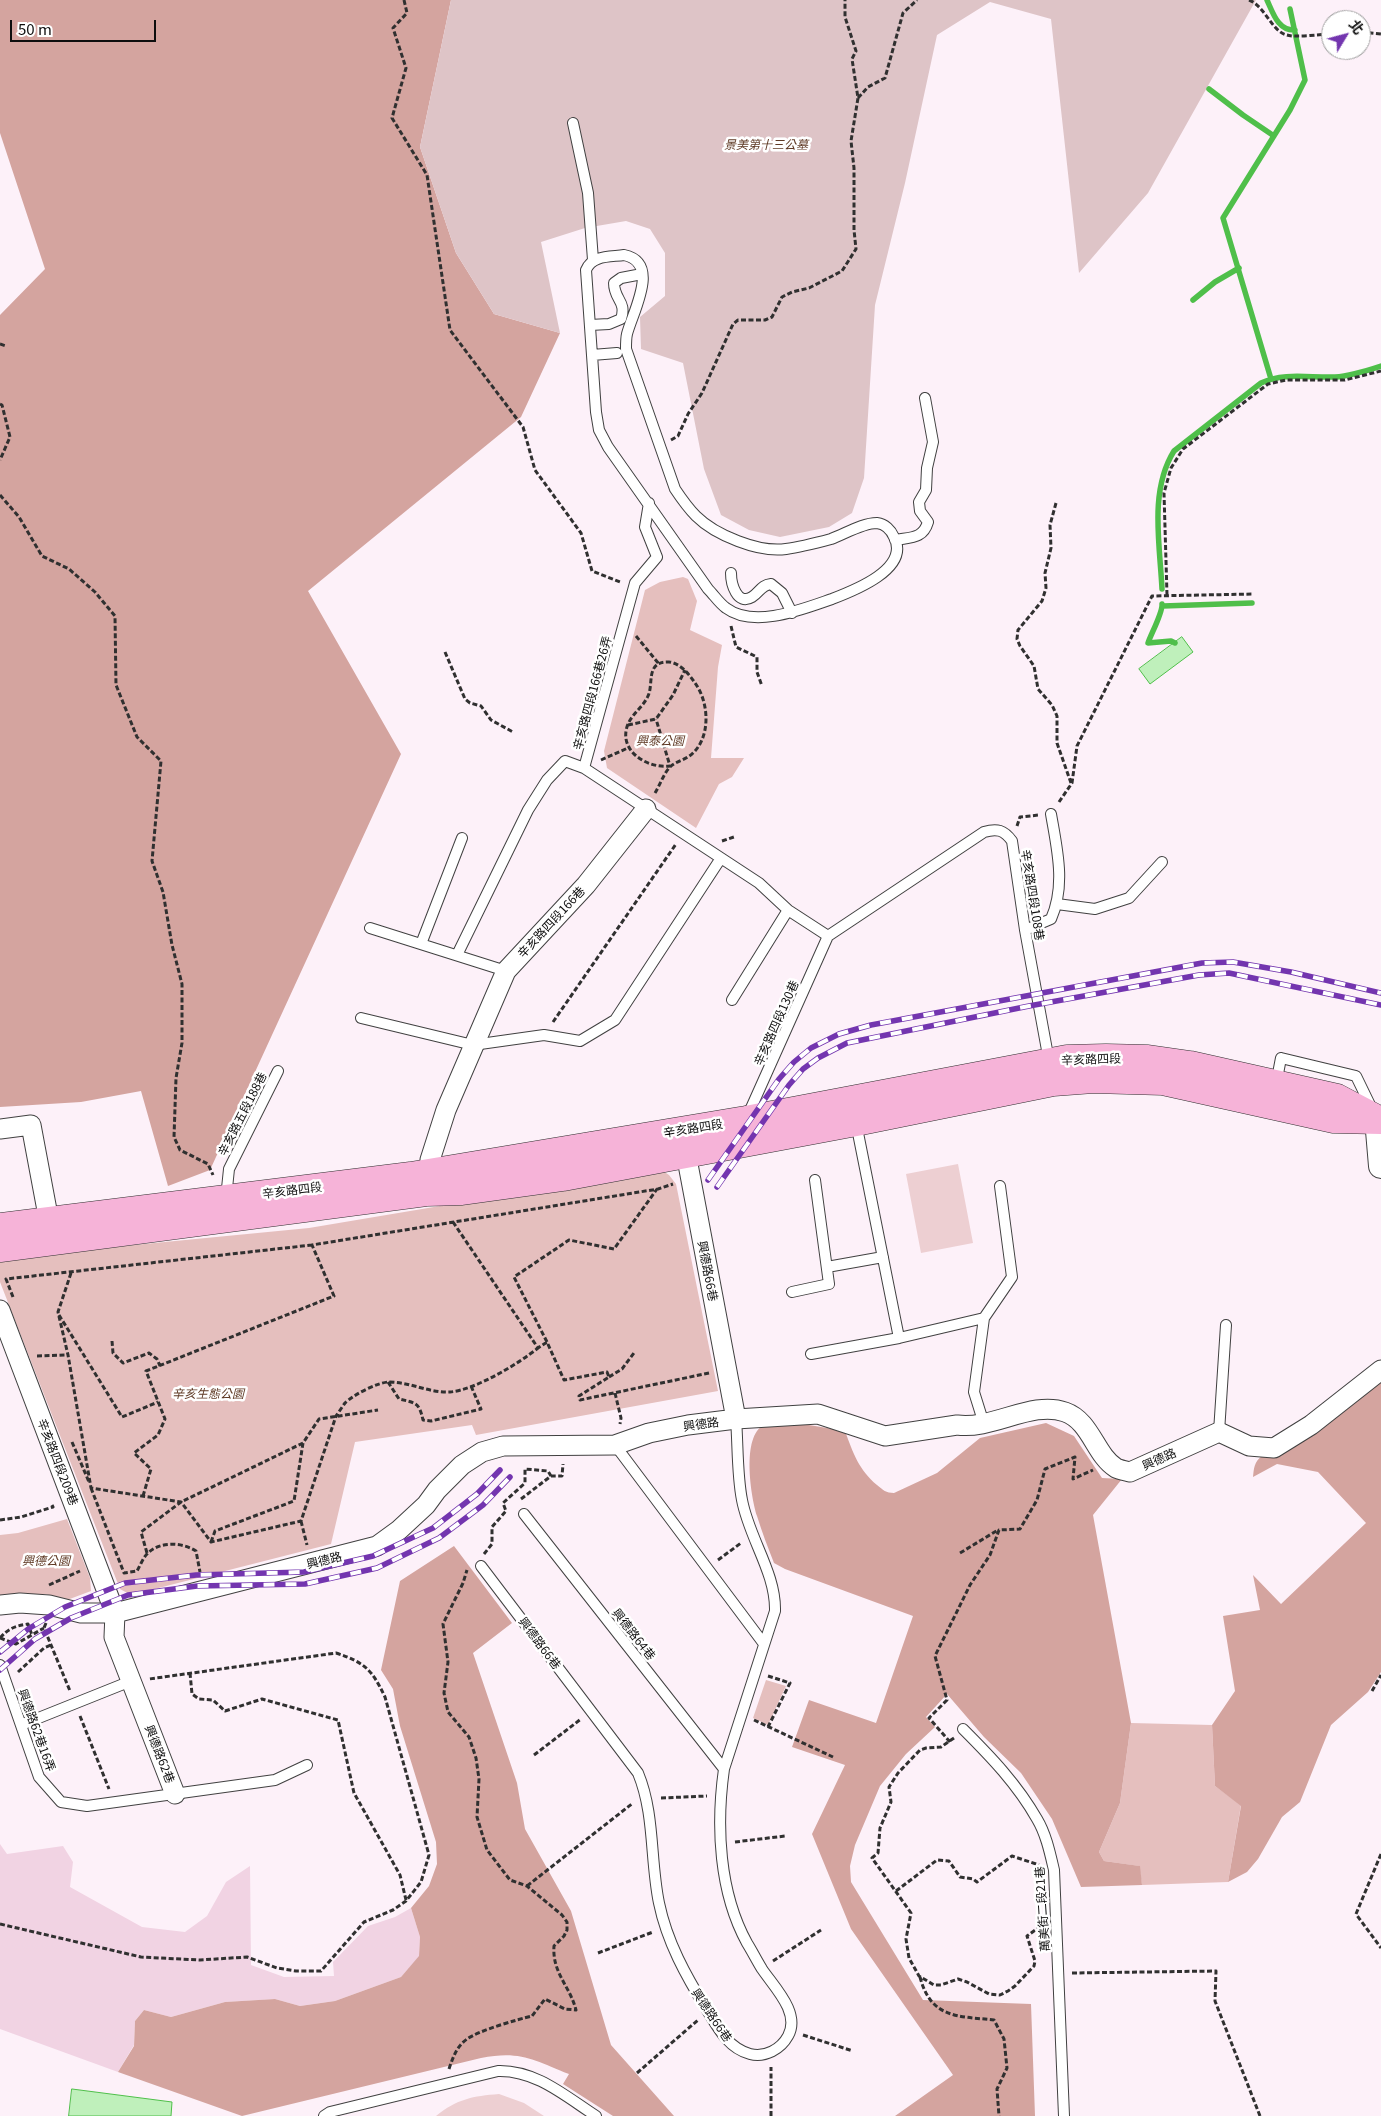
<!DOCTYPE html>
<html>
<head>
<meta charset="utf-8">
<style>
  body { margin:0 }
  #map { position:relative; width:1381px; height:2116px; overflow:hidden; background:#fdf1f9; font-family:Georgia,"Noto Sans TC",serif }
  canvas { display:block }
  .north { position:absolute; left:1321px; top:10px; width:50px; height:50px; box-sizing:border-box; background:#fff; border:1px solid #9f9f9f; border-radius:50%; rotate:53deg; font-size:14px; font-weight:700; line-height:20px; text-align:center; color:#0e0e0e }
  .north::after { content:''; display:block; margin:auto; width:18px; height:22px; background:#7335af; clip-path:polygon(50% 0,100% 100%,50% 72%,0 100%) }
  .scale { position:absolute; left:10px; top:20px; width:146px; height:22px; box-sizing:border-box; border:2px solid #0e0e0e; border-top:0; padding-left:6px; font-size:15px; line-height:18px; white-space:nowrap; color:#0e0e0e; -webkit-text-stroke:4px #fff; paint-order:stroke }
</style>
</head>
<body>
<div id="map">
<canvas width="1381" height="2116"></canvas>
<div class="north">北</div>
<div class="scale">50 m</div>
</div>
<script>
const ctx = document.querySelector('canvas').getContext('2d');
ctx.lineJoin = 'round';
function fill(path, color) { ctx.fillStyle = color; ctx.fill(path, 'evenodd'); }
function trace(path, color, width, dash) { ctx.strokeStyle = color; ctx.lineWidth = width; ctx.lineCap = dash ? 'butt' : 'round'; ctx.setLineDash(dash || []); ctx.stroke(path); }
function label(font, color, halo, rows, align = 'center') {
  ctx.font = font + ' Georgia,"Noto Sans TC",serif'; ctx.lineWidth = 5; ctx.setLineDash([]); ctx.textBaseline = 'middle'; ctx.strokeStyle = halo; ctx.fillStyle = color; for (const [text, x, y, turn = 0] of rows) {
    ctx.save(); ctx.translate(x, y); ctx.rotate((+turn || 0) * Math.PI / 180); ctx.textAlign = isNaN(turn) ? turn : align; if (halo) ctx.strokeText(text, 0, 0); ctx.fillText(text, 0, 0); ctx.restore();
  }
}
const farmland = new Path2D(`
  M0 1844 7 1854 63 1846 73 1862 70 1887 142 1927 185 1932 207 1916 226 1882 250 1866 251 1965 284 1977 334 1976 333 1962 368 1926 395 1917 411 1908 420 1937 419 1957 401 1977 335 2001 300 2006 275 1999 225 2002 171 2017 144 2010 135 2021 134 2045 118 2072 0 2029Z`);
const green = new Path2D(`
  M683 577 688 579 697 601 690 630 722 645 718 667 711 758H744L732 777 719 784 696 828 607 768 604 751 645 590 660 582Z
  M660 1169 669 1175 676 1184 718 1391 476 1435 472 1425 355 1442 331 1544 131 1595 120 1589 0 1282V1258L309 1228Z
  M67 1519 90 1578 91 1591 67 1600 45 1594 0 1596V1535L18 1533Z
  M766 1680 786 1686 768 1725 753 1718Z
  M1131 1723 1212 1725 1215 1786 1241 1805 1228 1882 1142 1885 1139 1866 1104 1861 1099 1852 1120 1803Z`);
const forest = new Path2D(`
  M0 0H451L420 147 456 253 494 314 560 333 521 417 308 591 401 754 210 1170 168 1186 141 1091 81 1102 0 1107V315L45 269 0 133Z
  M1381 1382V1672L1368 1692 1331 1725 1300 1802 1282 1817 1258 1859 1247 1872 1228 1882 1241 1806 1215 1786 1212 1725 1235 1691 1223 1616 1260 1610 1253 1575 1281 1604 1366 1523 1318 1472 1277 1464 1253 1477C1254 1468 1254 1462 1262 1456Z
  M791 1422 845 1431C853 1453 859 1470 877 1485 883 1490 886 1493 894 1493L937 1473 980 1438 1046 1423 1074 1436 1102 1478 1122 1479 1093 1515 1131 1723 1120 1803 1099 1852 1104 1861 1140 1866 1142 1885 1081 1887 1052 1819 1021 1773 984 1737 947 1694 926 1717 935 1727 906 1754 880 1786 855 1845 850 1866 851 1882 923 2000 1031 2004 1035 2116H895L953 2075 851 1929 812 1834 845 1765 792 1747 809 1700 876 1723 913 1616 785 1569 774 1563C768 1548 762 1532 757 1516 751 1497 741 1436 764 1425 772 1422 783 1423 791 1422Z
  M454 1546 512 1623 473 1653 517 1783 525 1829 571 1911 611 2045 674 2116H613L563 2084 569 2074C534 2060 520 2050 481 2058L242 2116 118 2072 134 2046 135 2021 144 2010 171 2017 225 2002 275 1999 300 2006 335 2001 401 1977 419 1956 420 1937 411 1908 429 1886 437 1864 436 1842 400 1726 393 1689 381 1670 400 1581Z`);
const cemetery = new Path2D(`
  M451 0H1256L1148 193 1079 273 1051 19 990 2 937 35 905 183 875 305 864 478 852 513 829 527 780 537 749 530 721 515 704 469 683 363 641 349 640 317 665 296V253L650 229 626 221 585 228 541 242 560 333 494 314 456 253 420 147Z`);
const pitch = new Path2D(`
  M958 1164 973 1243 921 1253 906 1174Z
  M499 2094 524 2103 544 2116H436C457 2099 473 2096 499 2094Z`);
const water = new Path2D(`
  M1182 637 1193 652 1150 684 1139 669Z
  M72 2089 172 2102 171 2116H69Z`);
const stream = new Path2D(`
  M1267 0C1273 13 1278 31 1295 30
  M1209 89 1243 115 1274 136
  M1193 300 1215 282 1239 268
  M1271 379 1223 218 1290 110 1305 80 1290 9
  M1162 589C1160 545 1149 491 1174 451L1261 383C1284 372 1310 378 1335 377 1350 376 1366 371 1381 366
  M1162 604C1163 612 1151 634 1148 643L1171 641 1175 643
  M1163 606 1252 603`);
const path = new Path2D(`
  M404 0 407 13 393 28 406 68 392 118 427 175 450 330 523 427 535 470 581 533 592 571 620 582
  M1249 0C1265 6 1272 32 1287 35 1295 38 1321 34 1331 34
  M1361 32 1381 34
  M858 98 868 87 885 78 903 13 917 0
  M0 344 6 346
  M0 404 2 405 10 437 0 460
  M671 440 678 436 688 414 702 393 733 324 738 320H765L772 317 782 297 792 292 809 288 842 271 856 249 854 230V168L851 141 858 98 852 59 856 51 845 17V0
  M0 495 19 517 42 556 69 569 95 592 115 616 116 685 137 737 161 761 152 861 163 892 172 945 182 984V1043L176 1078 174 1137 180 1150 208 1164 213 1175
  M1056 503 1050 525 1051 548 1045 573 1046 588 1042 601 1018 630 1017 639 1020 646 1034 666 1038 689 1052 705 1057 716V743L1071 783
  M1167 595 1164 493 1171 468 1183 449 1268 384 1286 380H1345L1381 371
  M731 626 736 647 757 657V672L762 686
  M636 636 659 664
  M445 652 465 699 470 703 481 706 491 720 513 732
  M628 725 656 719 673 695 685 670
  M601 760 630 747
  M655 793C660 785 664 773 670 767 676 761 686 760 693 753 711 736 709 702 695 683 689 674 680 663 669 662 645 661 654 684 648 696 643 707 633 713 628 724 617 751 648 769 670 766L656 719
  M1059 802 1072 783 1077 746 1152 596 1253 594
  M1017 826 1020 817 1039 815
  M722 841 734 837
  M553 1022 676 844
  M453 1222 538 1348 547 1342 564 1380 607 1372 609 1377 579 1396 580 1400 709 1373
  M71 1273 58 1312 68 1355 91 1488 181 1502 211 1542 301 1521 336 1416C339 1412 342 1407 345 1403 353 1395 378 1382 389 1382 410 1382 429 1393 450 1392 475 1390 518 1364 538 1348
  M13 1297 6 1279 312 1245
  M59 1315 122 1417 158 1402
  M112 1341 113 1353 123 1363 149 1353 157 1359 160 1366
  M547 1342 514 1277 569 1240 614 1249 657 1189
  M37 1356 68 1355
  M609 1377 622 1369 634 1353
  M388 1382 399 1399C416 1403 419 1402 423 1420L431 1421 481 1409 471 1386
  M615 1393 621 1418 620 1424
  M72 1442 89 1482
  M91 1488 124 1573 137 1571C140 1566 143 1558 147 1554 159 1541 182 1542 196 1551L200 1572
  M143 1496 151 1469 134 1453 158 1435 165 1419 146 1371 334 1296 312 1245 658 1189 673 1184
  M521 1499 551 1476H562L563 1464
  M0 1520 21 1517 53 1507 52 1505
  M301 1521 307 1545
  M211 1542 215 1531 294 1501 303 1443
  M147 1553 141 1532 181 1502 303 1443 319 1419 378 1410
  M960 1553 998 1530
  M484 1554 492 1544V1527L506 1511 503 1503 525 1483V1469L548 1471 551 1476
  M718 1560 741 1543
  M49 1585 80 1571
  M46 1623 44 1628 70 1691
  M0 1638 16 1644 44 1628
  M0 1638C9 1628 15 1626 28 1624L32 1635
  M18 1672 44 1648 51 1645
  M190 1673 192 1694 199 1699 213 1700 225 1711 262 1699 338 1720 354 1793 400 1875 406 1900
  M768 1676 790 1683 768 1727
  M1372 1691 1381 1675
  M80 1716 109 1789
  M754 1720 833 1757
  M954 1738 941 1747 926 1748 920 1750 898 1773 889 1787 891 1802 880 1828 878 1853 872 1858 911 1913 906 1939 909 1958 919 1976 934 1985H941L958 1979 967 1982 989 1994 1000 1995 1008 1991 1015 1986 1034 1966 1035 1961 1027 1936 1042 1925
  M950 1742 929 1718 947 1700 935 1656 970 1585 990 1555 999 1530 1020 1529 1037 1500 1045 1469 1075 1457 1073 1479 1093 1470
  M534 1755 581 1719
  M661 1798 707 1796
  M735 1842 785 1836
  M1381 1854 1356 1914 1381 1948
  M527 1886 633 1803
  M896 1891 937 1860 949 1861 960 1877 973 1879 977 1882 1012 1856 1039 1865
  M0 1924 141 1957 200 1960 247 1957 277 1968 296 1971H321L364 1922 393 1910 406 1901 421 1882 429 1855 385 1697C372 1670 366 1663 336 1653L149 1679
  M598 1953 653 1932
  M773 1961 821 1930
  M1072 1973 1216 1971 1215 2001 1260 2116
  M920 1977C931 2019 958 2016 994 2020L1004 2039 1007 2068 997 2089 999 2116
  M803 2035 853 2051
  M449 2069C453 2057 457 2046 467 2039 480 2030 516 2020 532 2016L545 1999 565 2009 576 2010C570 1986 552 1973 554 1946L564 1936 567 1930V1922L562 1915 527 1886 510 1880 487 1850 477 1817 479 1779 476 1758 469 1737 448 1712 444 1693 448 1662 443 1624 463 1583 467 1570
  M637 2073 698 2020
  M771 2116V2067`);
const service = new Path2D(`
  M573 123 588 193 593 260
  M624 255C661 263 633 311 627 334 626 338 626 344 626 349L675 489C681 498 688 508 696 516 715 535 759 553 786 549 801 547 816 543 831 539 845 534 862 523 877 523 885 524 891 530 894 537 911 569 853 591 832 599 803 609 754 629 726 608 719 603 714 595 708 589L608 447 599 430 596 412 586 270C592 255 610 257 624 255Z
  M590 325 609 324 621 319C627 301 614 300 614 283L621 278 642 274
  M592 355 617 353
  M649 503 645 527 657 557 635 583 584 768 759 883 788 910 828 936
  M895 540C911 537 923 539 928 522L920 511 919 502 926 490 927 468 933 442 925 398
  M731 573C731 584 737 606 752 597 760 592 761 585 771 584L782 593 792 613
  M1057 904 1095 909 1129 898 1162 862
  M370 928 506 971
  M1025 930 1051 919C1066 885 1057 849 1051 814
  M828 936 984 832C997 828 1004 830 1012 841L1025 930 1049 1061
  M421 944 462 838
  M457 955 528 810 547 780 565 761 584 768
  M732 1000 788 910
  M361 1018 473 1045 544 1035 580 1041 615 1020 721 858
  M1276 1084 1281 1058 1356 1076 1372 1109
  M747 1117 828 936
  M856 1123 899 1338 984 1318
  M226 1198 229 1169 278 1071
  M827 1267 883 1257
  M792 1292 829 1284 815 1180
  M811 1354 899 1338
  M984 1424 974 1392 984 1318 1012 1277 1000 1186
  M1219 1432 1226 1325
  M615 1445 764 1644
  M524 1514 724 1769
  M481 1566 638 1773C655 1814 650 1860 659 1903 667 1942 686 1976 707 2010 718 2028 728 2048 750 2054 765 2058 781 2049 788 2036 801 2013 774 1987 762 1969 757 1961 752 1951 747 1943 719 1892 716 1826 724 1769L775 1611C776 1573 749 1538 742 1500 737 1475 738 1445 736 1419
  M0 1665 39 1777 61 1802 87 1806 275 1780 307 1765
  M21 1725 131 1681
  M963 1729C991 1757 1017 1784 1037 1819 1046 1834 1050 1853 1054 1870L1064 2116
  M324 2116 330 2112 498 2071C536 2070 565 2096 596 2116`);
const minor = new Path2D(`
  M0 1129 31 1125 49 1221
  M684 1143 736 1419
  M428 1182 430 1160 446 1110 506 971 586 885 646 809
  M0 1310 115 1613 114 1637 175 1794
  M0 1605 20 1603 49 1605 81 1613H115L377 1546 399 1530 426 1505 437 1490 462 1465 482 1452 503 1446 615 1445 649 1433 688 1425 736 1419 818 1414 885 1436 957 1425C993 1430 1032 1400 1065 1412 1091 1421 1095 1455 1116 1468 1120 1470 1126 1471 1130 1472L1219 1432 1249 1446 1274 1448 1311 1425 1381 1370`);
const tertiary = new Path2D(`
  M1377 1119 1381 1166`);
const secondary = new Path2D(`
  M0 1227 411 1176 746 1120 1067 1059 1106 1058 1148 1059 1190 1065 1337 1098 1373 1117
  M0 1248 426 1192 462 1191 563 1177 856 1122 1053 1082 1093 1079 1163 1081 1334 1119 1381 1120`);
const rail = new Path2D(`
  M708 1180 779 1079 794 1062 811 1048 839 1034 871 1025 1202 963 1233 962 1291 972 1381 993
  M717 1187 789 1085 803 1069 818 1058 847 1043 1029 1006 1199 975 1229 973 1381 1005
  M0 1652 28 1629 65 1607 125 1583 196 1575 304 1572 373 1556 433 1528 477 1494 500 1470
  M0 1670 35 1639 71 1618 128 1595 197 1586 305 1584 377 1568 439 1538 483 1505 510 1477`);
const parkNames = [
  ["景美第十三公墓",766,144],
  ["興泰公園",660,740],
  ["辛亥生態公園",208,1393],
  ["興德公園",46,1560]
];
const streetNames = [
  ["辛亥路四段166巷26弄",592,693,-75],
  ["辛亥路四段108巷",1033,895,81],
  ["辛亥路四段166巷",551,922,-47],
  ["辛亥路四段130巷",776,1023,-66],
  ["辛亥路四段",1091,1059,-2],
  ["辛亥路五段188巷",242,1114,-63],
  ["辛亥路四段",693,1128,-9],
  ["辛亥路四段",292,1190,-7],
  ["興德路66巷",708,1271,79],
  ["興德路",701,1424,-8],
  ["興德路",1159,1459,-24],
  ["辛亥路四段209巷",58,1462,69],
  ["興德路",324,1560,-14],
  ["興德路64巷",634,1634,52],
  ["興德路66巷",540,1643,53],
  ["興德路62巷16弄",37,1730,70],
  ["興德路62巷",160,1754,69],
  ["萬美街二段21巷",1042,1909,-94],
  ["興德路66巷",712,2015,56]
];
fill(farmland, '#f1d3e3');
fill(green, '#e5bfbe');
fill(forest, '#d4a49f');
fill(cemetery, '#dec4c7');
fill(pitch, '#edcfd2');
fill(water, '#bff0bb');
trace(water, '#4fbf4a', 1);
trace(stream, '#4fbf4a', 5.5);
trace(service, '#414141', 12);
trace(minor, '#414141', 21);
trace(tertiary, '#414141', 26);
trace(secondary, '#303030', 29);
trace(path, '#303030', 3, [5, 2.5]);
trace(service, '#fff', 10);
trace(minor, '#fff', 19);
trace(tertiary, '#fff', 24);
trace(secondary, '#f6b3d8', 28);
trace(rail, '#7335af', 5.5);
trace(rail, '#fff', 4, [11]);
label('italic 12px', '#5f3a25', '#fff', parkNames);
label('12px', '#0e0e0e', '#fff', streetNames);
</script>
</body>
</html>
